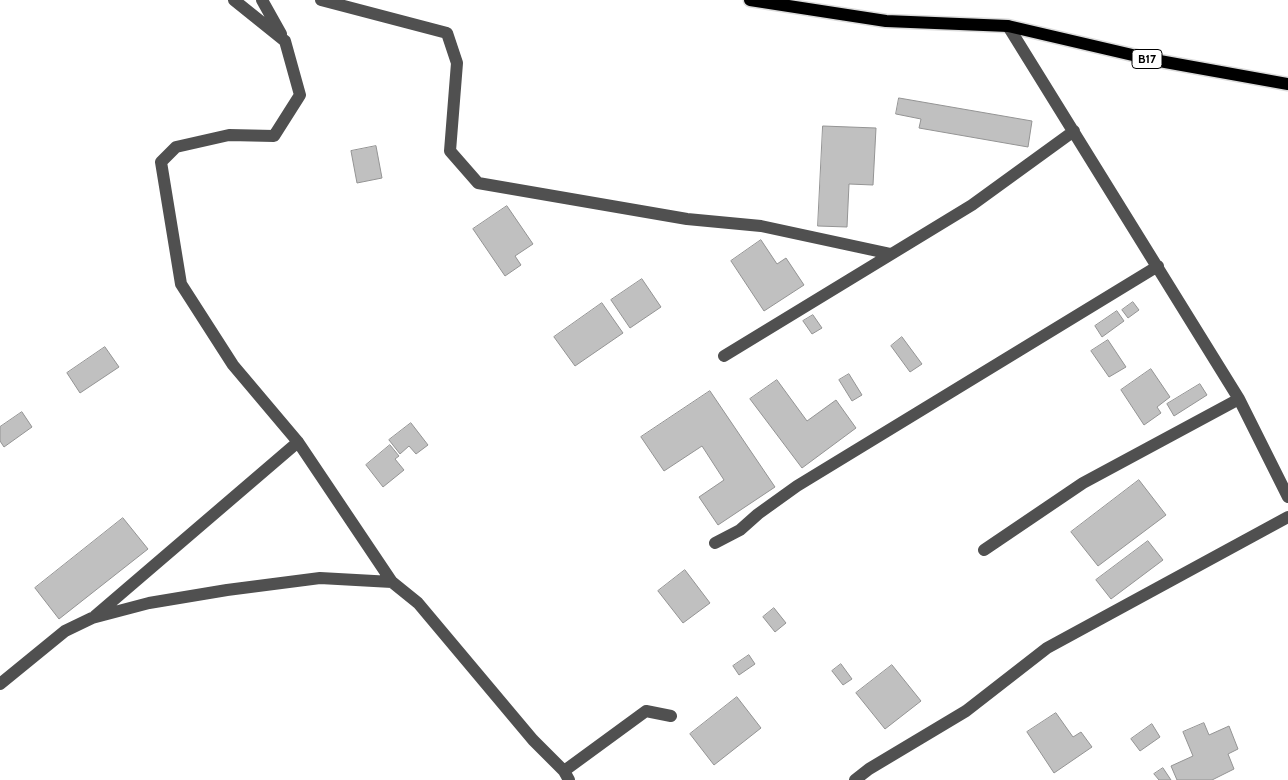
<!DOCTYPE html>
<html>
<head>
<meta charset="utf-8">
<style>
  body { margin:0 }
  canvas { display:block; background:#fff }
</style>
</head>
<body>
<canvas width="1288" height="780"></canvas>
<script>
const ctx = document.querySelector('canvas').getContext('2d');
ctx.lineJoin = 'round';
function fill(path, color) { ctx.fillStyle = color; ctx.fill(path, 'evenodd'); }
function trace(path, color, width, dash) { ctx.strokeStyle = color; ctx.lineWidth = width; ctx.lineCap = dash ? 'butt' : 'round'; ctx.setLineDash(dash || []); ctx.stroke(path); }
function label(font, color, halo, rows, align = 'center') {
  ctx.font = font + ' Cabin,sans-serif'; ctx.lineWidth = 4.5; ctx.setLineDash([]); ctx.textBaseline = 'middle'; ctx.strokeStyle = halo; ctx.fillStyle = color; for (const [text, x, y, turn = 0] of rows) {
    ctx.save(); ctx.translate(x, y); ctx.rotate((+turn || 0) * Math.PI / 180); ctx.textAlign = isNaN(turn) ? turn : align; if (halo) ctx.strokeText(text, 0, 0); ctx.fillText(text, 0, 0); ctx.restore();
  }
}
const building = new Path2D(`
  M899 98 1032 121 1028 147 919 128 921 119 896 114Z
  M823 126 876 128 873 185 849 184 847 227 818 226Z
  M376 146 382 178 357 183 351 151Z
  M507 206 533 244 515 256 521 265 505 276 473 229Z
  M761 240 777 264 786 258 804 285 764 311 731 261Z
  M642 279 661 307 630 328 611 300Z
  M1133 302 1139 310 1128 318 1122 310Z
  M602 303 623 333 575 366 554 337Z
  M1117 311 1124 321 1102 337 1095 326Z
  M813 315 822 328 812 334 803 321Z
  M902 337 922 364 910 372 891 346Z
  M1108 340 1126 367 1109 377 1091 351Z
  M105 347 119 367 80 393 67 373Z
  M1151 369 1170 397 1157 407 1161 413 1144 425 1121 390Z
  M849 374 862 395 852 401 839 380Z
  M777 380 807 421 836 400 856 428 802 468 750 399Z
  M1200 384 1207 395 1174 416 1167 404Z
  M710 391 775 487 718 525 699 497 724 480 702 446 664 471 641 437Z
  M22 412 32 427 4 447 0 441V427Z
  M411 423 428 445 416 454 409 446 400 454 389 440Z
  M390 445 399 456 395 459 404 470 383 487 366 465Z
  M1139 480 1166 515 1098 566 1071 532Z
  M123 518 148 549 59 619 35 588Z
  M1148 541 1163 560 1111 599 1096 580Z
  M685 570 710 603 683 623 658 591Z
  M774 608 786 623 775 632 763 617Z
  M749 655 755 664 739 675 733 666Z
  M841 664 852 679 843 685 832 671Z
  M892 665 921 701 885 729 856 693Z
  M737 697 761 728 714 765 690 734Z
  M1056 713 1073 737 1081 732 1092 747 1054 773 1027 732Z
  M1204 723 1209 735 1229 726 1238 749 1228 754 1234 769 1212 780H1177L1171 766 1193 756 1183 732Z
  M1152 724 1160 737 1140 751 1131 739Z
  M1163 768 1171 780H1159L1154 774Z`);
const minor = new Path2D(`
  M234 0 285 41 300 95 274 136 229 135 176 147 161 162 181 284 233 365 298 442 392 582
  M262 0 281 34
  M321 0 447 33 457 63 450 151 478 183 687 219 761 226 891 254
  M1008 26 1239 399 1288 497
  M724 356 972 205 1074 131
  M715 543 740 530 758 514 797 486 1158 266
  M984 550 1083 483 1239 399
  M95 616 298 442
  M0 684 65 631 92 618 149 603 227 590 320 578 392 582 418 603 533 740 564 771 569 780
  M564 771 646 711 671 716
  M855 780 869 769 966 711 1047 648 1288 517`);
const major = new Path2D(`
  M750 0 886 21 1008 26 1154 60 1288 84`);
const shields = [
  [1147,59,30]
];
const shieldNames = [
  ["B17",1147,59]
];
fill(building, '#c0c0c0');
trace(building, '#949494', 1);
trace(major, '#dbdbdb', 15);
trace(minor, '#505050', 12);
trace(major, '#000', 12);
for (const [x, y, w] of shields) { const box = new Path2D(); box.roundRect(x - w / 2, y - 9.5, w, 19, 4); ctx.fillStyle = '#fff'; ctx.fill(box); trace(box, '#000', 1); }
label('bold 12px', '#000', null, shieldNames);
</script>
</body>
</html>
